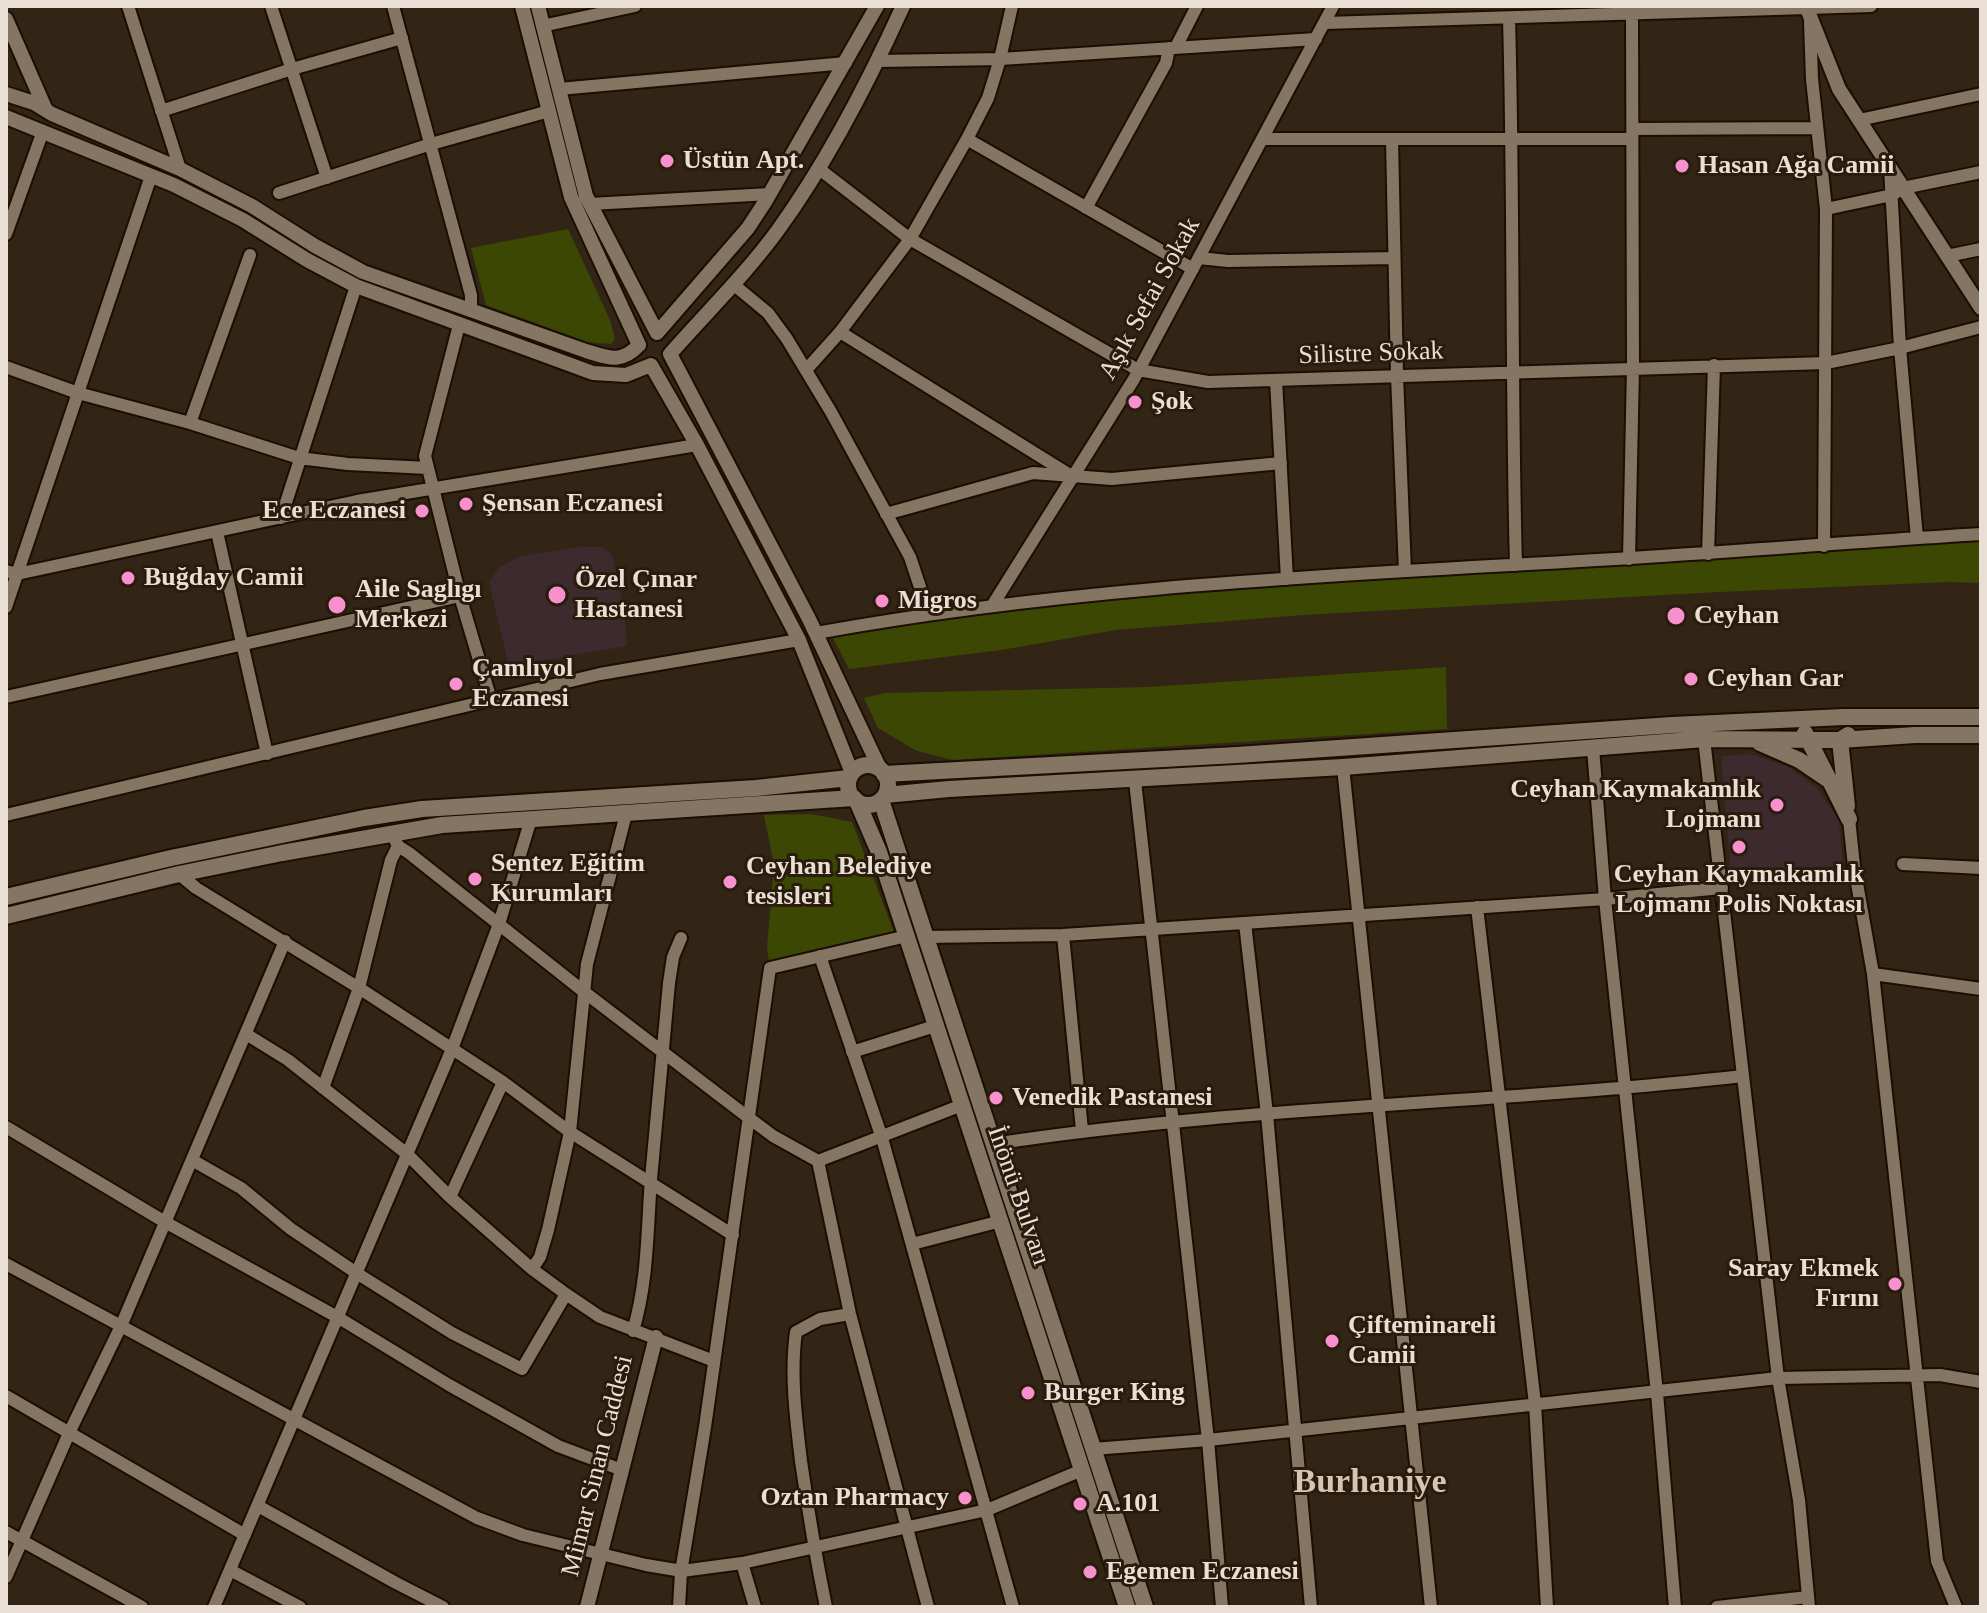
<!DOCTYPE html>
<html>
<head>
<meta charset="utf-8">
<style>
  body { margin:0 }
  #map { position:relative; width:1987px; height:1613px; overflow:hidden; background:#332516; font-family:"Times New Roman",serif }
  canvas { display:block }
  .frame { position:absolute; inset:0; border:8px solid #e9dfd5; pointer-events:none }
</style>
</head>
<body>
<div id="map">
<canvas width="1987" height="1613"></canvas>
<div class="frame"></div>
</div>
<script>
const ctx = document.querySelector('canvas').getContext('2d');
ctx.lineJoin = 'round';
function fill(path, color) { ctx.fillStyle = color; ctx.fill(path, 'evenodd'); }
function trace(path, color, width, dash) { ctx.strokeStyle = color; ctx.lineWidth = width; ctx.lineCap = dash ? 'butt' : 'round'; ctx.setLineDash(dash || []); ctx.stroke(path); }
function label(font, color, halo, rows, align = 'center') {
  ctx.font = font + ' "Times New Roman",serif'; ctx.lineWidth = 6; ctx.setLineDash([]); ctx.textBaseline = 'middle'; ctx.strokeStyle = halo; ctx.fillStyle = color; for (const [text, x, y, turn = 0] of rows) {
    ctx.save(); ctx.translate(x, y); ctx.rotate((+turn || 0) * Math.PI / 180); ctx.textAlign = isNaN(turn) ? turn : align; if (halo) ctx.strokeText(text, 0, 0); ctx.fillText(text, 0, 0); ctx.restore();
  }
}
const commercial = new Path2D(`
  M580 547H602L612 555 624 608 627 646 509 666 489 582 500 567 521 556Z
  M1750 754 1787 766 1818 789 1839 821 1843 865 1731 875 1721 756Z`);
const green = new Path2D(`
  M568 229 610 320 615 339 611 344 587 342 486 305 471 248Z
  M1981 534V583L1948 582 1719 592 1303 615 1116 630 1001 650 849 669 832 636 835 630 1204 585Z
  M1446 667 1447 729 953 760 917 751 878 728 864 698 885 693 1149 687Z
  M811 814 852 822 894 932 866 945 770 968 767 947 774 865 764 815Z
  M879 816 1138 1607H1135L876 818Z`);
const minor = new Path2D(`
  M128 6 180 169
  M271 6 327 178
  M393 6 471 295V311
  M1509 18C1514 200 1511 383 1516 565
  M1810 22 1812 79 1826 209 1824 546
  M1325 23 1871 6
  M542 26 635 6
  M1176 47 1197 6
  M878 61 1000 59 1316 39
  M559 89 846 63
  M161 111 292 69 402 38
  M1859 120 1981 94
  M1633 129 1817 128
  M967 139 1193 269
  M1263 139H1632
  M1392 140 1397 375 1405 571
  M818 168 910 239 1138 370 1208 382 1826 363 1900 348 1981 327
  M1890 168 1900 348 1917 538
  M279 193 431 144 549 111
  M590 204 770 194
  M1086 208 1166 63 1169 48
  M1826 209 1892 195 1903 188 1981 172
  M6 234 43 131
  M1947 256 1981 249
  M1199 258 1228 261 1394 258
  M733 284 768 313 787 339 831 412 910 557 929 614
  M459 325 425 456 460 596 491 700
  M840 332 1070 475
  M6 367 78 393 190 423 299 458 348 464 428 468
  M806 370 840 332 910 239 967 139 988 98 1000 59 1012 6
  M1276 380 1287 579
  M190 423 250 255
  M886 514 1033 473 1112 479 1281 463
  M281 518 356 286
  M217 532 267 754
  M1708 554 1714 365
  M1629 559 1633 368 1632 14 1634 6
  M6 571 17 574 357 501 697 445
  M992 606 1134 379 1333 6
  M6 607 151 176
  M816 633C1056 589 1302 577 1546 563 1691 555 1836 543 1981 534
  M6 697 460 596
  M1704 739 1778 1378 1799 1500 1809 1607
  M1593 748 1605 899 1657 1393 1675 1607
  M1343 767 1431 1607
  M1135 781 1208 1440 1222 1607
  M6 815 600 674 799 640
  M1849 819 1854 866 1873 974 1937 1561 1956 1607
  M392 833 398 846 409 853 583 991 749 1118 773 1136 818 1161 962 1105
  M1903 864 1981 868
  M179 874 196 888 359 988 503 1082 570 1132 733 1235
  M1477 907 1535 1404 1547 1607
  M1245 923 1267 1114 1311 1607
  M1063 935 1082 1130
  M925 937 1063 935 1605 899 1722 888
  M820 956 882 1138 1013 1607
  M1873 974 1981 989
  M246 1034 288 1060 407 1154 450 1197 532 1269 566 1294 600 1317 714 1361
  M852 1052 935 1026
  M323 1088 359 988 391 860 398 846
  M6 1127 165 1222 339 1318 449 1385 558 1446 622 1470
  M993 1144C1241 1106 1493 1104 1743 1076
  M192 1160 241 1188 291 1229 358 1274 452 1333 522 1369 566 1294
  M818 1161 850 1314 928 1607
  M450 1197 503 1082
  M912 1244 1001 1221
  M6 1264 477 1518 523 1535 646 1565 682 1571 742 1563 987 1510 1082 1470
  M532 1269 540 1257 548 1230 570 1132 587 964 626 814
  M633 1331C648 1281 647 1231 651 1179 657 1114 663 1049 669 983L673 957 681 938
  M6 1396 245 1535
  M1093 1449 1208 1440 1778 1378 1940 1375 1981 1382
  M258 1506 396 1583 443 1607
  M6 1532 142 1607
  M742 1563 755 1607
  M230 1570 300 1607
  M6 1577 70 1431 121 1326 285 941
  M214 1607 452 1049 499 924 531 819
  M679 1607 681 1572 705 1427 770 968 907 936
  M826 1607C816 1558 808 1510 801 1461 796 1419 790 1374 796 1332L820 1319 850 1314
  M1717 1607 1808 1597`);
const tertiary = new Path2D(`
  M538 6 586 196 657 333 748 228 765 202 877 6
  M1806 6 1839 89 1981 308
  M6 19 45 108
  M6 94 34 103 52 114 180 169 252 206 315 246 363 272 586 351C609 358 621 364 639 345L571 197 522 6
  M6 117 174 185 243 220 307 260 356 286 593 373 626 375 651 365 697 445 799 640 852 773
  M880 769 809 619 670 354C706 313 746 274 778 230 828 161 868 83 903 6
  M587 1607 656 1337`);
const secondary = new Path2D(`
  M1805 733 1829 780
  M1760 743 1799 760 1830 781 1849 819
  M848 785a20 20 0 1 1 40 0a20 20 0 1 1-40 0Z
  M884 774 1237 755 1672 725 1844 717H1981
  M885 795 949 789 1343 767 1704 739 1840 740 1915 735H1981
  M881 800 1145 1607
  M857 801 879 852 1127 1607
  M1847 806 1840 740 1848 735
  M6 897 171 858 364 818 422 809 756 788 849 778
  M6 916 179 874 282 853 442 825 854 798`);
const markers = [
  [667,161,8,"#f790cd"],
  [1682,166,8,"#f790cd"],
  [1135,402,8,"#f790cd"],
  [466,504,8,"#f790cd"],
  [422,511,8,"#f790cd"],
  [128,578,8,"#f790cd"],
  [557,595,10,"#f790cd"],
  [882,601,8,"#f790cd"],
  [337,605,10,"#f790cd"],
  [1676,616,10,"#f790cd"],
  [1691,679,8,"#f790cd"],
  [456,684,8,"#f790cd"],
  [1777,805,8,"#f790cd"],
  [1739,847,8,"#f790cd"],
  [475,879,8,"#f790cd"],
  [730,882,8,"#f790cd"],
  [996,1098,8,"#f790cd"],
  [1895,1284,8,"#f790cd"],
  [1332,1341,8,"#f790cd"],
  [1028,1393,8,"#f790cd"],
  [965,1498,8,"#f790cd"],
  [1080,1504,8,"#f790cd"],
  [1090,1572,8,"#f790cd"]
];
const poiNames = [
  ["Üstün Apt.",683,161],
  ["Hasan Ağa Camii",1698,166],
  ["Şok",1151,402],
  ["Şensan Eczanesi",482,504],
  ["Ece Eczanesi",406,511,"right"],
  ["Buğday Camii",144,578],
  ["Özel Çınar",575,580],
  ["Hastanesi",575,610],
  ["Aile Saglıgı",355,590],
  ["Merkezi",355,620],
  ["Migros",898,601],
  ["Ceyhan",1694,616],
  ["Çamlıyol",472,669],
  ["Eczanesi",472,699],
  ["Ceyhan Gar",1707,679],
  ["Ceyhan Kaymakamlık",1761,790,"right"],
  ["Lojmanı",1761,820,"right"],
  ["Sentez Eğitim",491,864],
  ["Kurumları",491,894],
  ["Ceyhan Belediye",746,867],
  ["tesisleri",746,897],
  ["Ceyhan Kaymakamlık",1739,875,"center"],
  ["Lojmanı Polis Noktası",1739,905,"center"],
  ["Venedik Pastanesi",1012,1098],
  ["Saray Ekmek",1879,1269,"right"],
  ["Fırını",1879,1299,"right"],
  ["Çifteminareli",1348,1326],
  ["Camii",1348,1356],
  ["Burger King",1044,1393],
  ["Oztan Pharmacy",949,1498,"right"],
  ["A.101",1096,1504],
  ["Egemen Eczanesi",1106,1572]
];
const streetNames = [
  ["Aşık Sefai Sokak",1150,299,-61],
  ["Silistre Sokak",1371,354,-2],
  ["İnönü Bulvarı",1018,1196,71],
  ["Mimar Sinan Caddesi",598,1466,-76]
];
const districtNames = [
  ["Burhaniye",1370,1483]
];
fill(commercial, '#3d2a2e');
fill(green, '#3c4704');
trace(minor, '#1b0e02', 16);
trace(tertiary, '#1b0e02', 18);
trace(secondary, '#1b0e02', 20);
trace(minor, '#857563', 12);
trace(tertiary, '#857563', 14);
trace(secondary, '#857563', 16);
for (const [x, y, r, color] of markers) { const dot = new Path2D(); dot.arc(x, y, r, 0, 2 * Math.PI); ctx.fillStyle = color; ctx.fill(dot); trace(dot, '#291c0d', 3); }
label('bold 26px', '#e9dfd5', '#291c0d', poiNames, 'left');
label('26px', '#e9dfd5', '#291c0d', streetNames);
label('bold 34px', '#d7c4b2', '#291c0d', districtNames);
</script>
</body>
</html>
